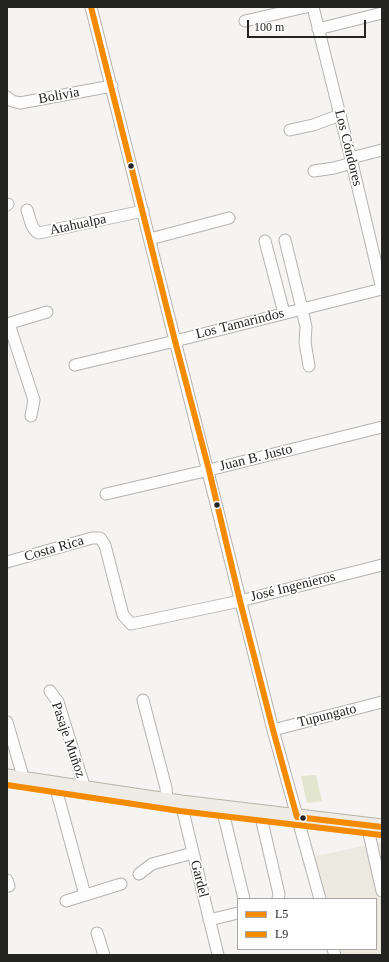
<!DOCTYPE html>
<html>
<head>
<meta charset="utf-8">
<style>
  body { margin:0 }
  #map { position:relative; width:389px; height:962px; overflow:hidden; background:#f6f4f2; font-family:Georgia,serif }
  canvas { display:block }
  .frame { position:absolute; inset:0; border:8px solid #242422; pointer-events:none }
  .legend { position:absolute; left:237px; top:898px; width:140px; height:52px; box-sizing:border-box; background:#fff; border:1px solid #a7a7a7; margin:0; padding:5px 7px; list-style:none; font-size:12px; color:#242422 }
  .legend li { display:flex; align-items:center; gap:8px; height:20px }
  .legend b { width:20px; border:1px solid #a7a7a7 }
  .scale { position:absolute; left:247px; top:20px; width:119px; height:18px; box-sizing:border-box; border:2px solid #242422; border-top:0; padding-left:5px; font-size:12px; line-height:14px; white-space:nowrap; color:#242422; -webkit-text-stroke:3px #fff; paint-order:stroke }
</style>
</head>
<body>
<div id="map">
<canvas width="389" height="962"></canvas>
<div class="frame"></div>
<ul class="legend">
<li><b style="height:5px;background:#f48b02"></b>L5</li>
<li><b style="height:5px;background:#f48b02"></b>L9</li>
</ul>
<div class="scale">100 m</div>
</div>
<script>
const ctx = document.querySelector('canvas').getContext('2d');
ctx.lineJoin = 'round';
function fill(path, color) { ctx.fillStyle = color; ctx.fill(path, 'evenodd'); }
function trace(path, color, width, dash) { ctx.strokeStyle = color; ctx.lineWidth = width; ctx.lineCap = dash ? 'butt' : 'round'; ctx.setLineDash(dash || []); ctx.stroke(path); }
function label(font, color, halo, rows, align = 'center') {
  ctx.font = font + ' Georgia,serif'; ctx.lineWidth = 3.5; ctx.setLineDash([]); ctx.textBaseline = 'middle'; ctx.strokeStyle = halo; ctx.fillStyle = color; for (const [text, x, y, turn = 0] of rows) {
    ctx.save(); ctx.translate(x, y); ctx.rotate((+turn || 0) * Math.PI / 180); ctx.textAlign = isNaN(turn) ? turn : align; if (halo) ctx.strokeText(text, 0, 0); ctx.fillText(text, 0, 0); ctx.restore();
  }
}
const built = new Path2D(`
  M382 842V955H327L326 949H376V899H315L306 858Z`);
const green = new Path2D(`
  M316 775 322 801 307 803 301 776Z`);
const minor = new Path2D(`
  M91 7 273 730 320 899
  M313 7 352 163 382 289
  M245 21 306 7
  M318 29 382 13
  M7 97 12 101 20 103 112 86
  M290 130 313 125 340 115
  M351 158 382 150
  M314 171 334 168 352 163
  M7 205 8 204
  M27 210C30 218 31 230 39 233L143 211
  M150 239 229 218
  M285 240 302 309 306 327 305 342 309 366
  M265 241 284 313
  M7 324 47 312
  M9 324 34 400 31 416
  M75 365 175 341 382 289
  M106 494 209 470 382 427
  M7 562 92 538H100L105 545 123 615 131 624 240 601 382 565
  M50 691 58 702 85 789
  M143 700 166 788 167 801
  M7 722 24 780
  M273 730 382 702
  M55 785 85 895
  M181 803 218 955
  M222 808 244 899
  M260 813 279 894 278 899
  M367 825 382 891
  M139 874 152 864 193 853
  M7 880 9 886
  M66 901 121 884
  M209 920 238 913
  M97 933 104 955
  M333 949 335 955`);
const major = new Path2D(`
  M7 777 181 803 382 827`);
const bus1 = new Path2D(`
  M91 7 175 341 209 470 240 601 273 730 297 817 382 827`);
const bus2 = new Path2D(`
  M7 785 180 811 381 835`);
const markers = [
  [131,166,3.5,"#242422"],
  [217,505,3.5,"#242422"],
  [303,818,3.5,"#242422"]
];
const streetNames = [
  ["Bolivia",59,96,-10],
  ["Los Cóndores",348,148,76],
  ["Atahualpa",78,225,-12],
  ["Los Tamarindos",240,324,-14],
  ["Juan B. Justo",256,458,-14],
  ["Costa Rica",54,549,-16],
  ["José Ingenieros",293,587,-14],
  ["Tupungato",327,716,-14],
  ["Pasaje Muñoz",68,740,71],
  ["Gardel",199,879,76]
];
fill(built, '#ece9e1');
fill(green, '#e2e6cf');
trace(minor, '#b5b3b1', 13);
trace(major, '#b8b3a8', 17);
trace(minor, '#fefdfd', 11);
trace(major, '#efece7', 15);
trace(bus1, '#f48b02', 6);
trace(bus2, '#f48b02', 6);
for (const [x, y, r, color] of markers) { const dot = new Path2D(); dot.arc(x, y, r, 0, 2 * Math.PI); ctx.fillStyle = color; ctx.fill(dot); trace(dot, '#fff', 1.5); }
label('14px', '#242422', '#fff', streetNames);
</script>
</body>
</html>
